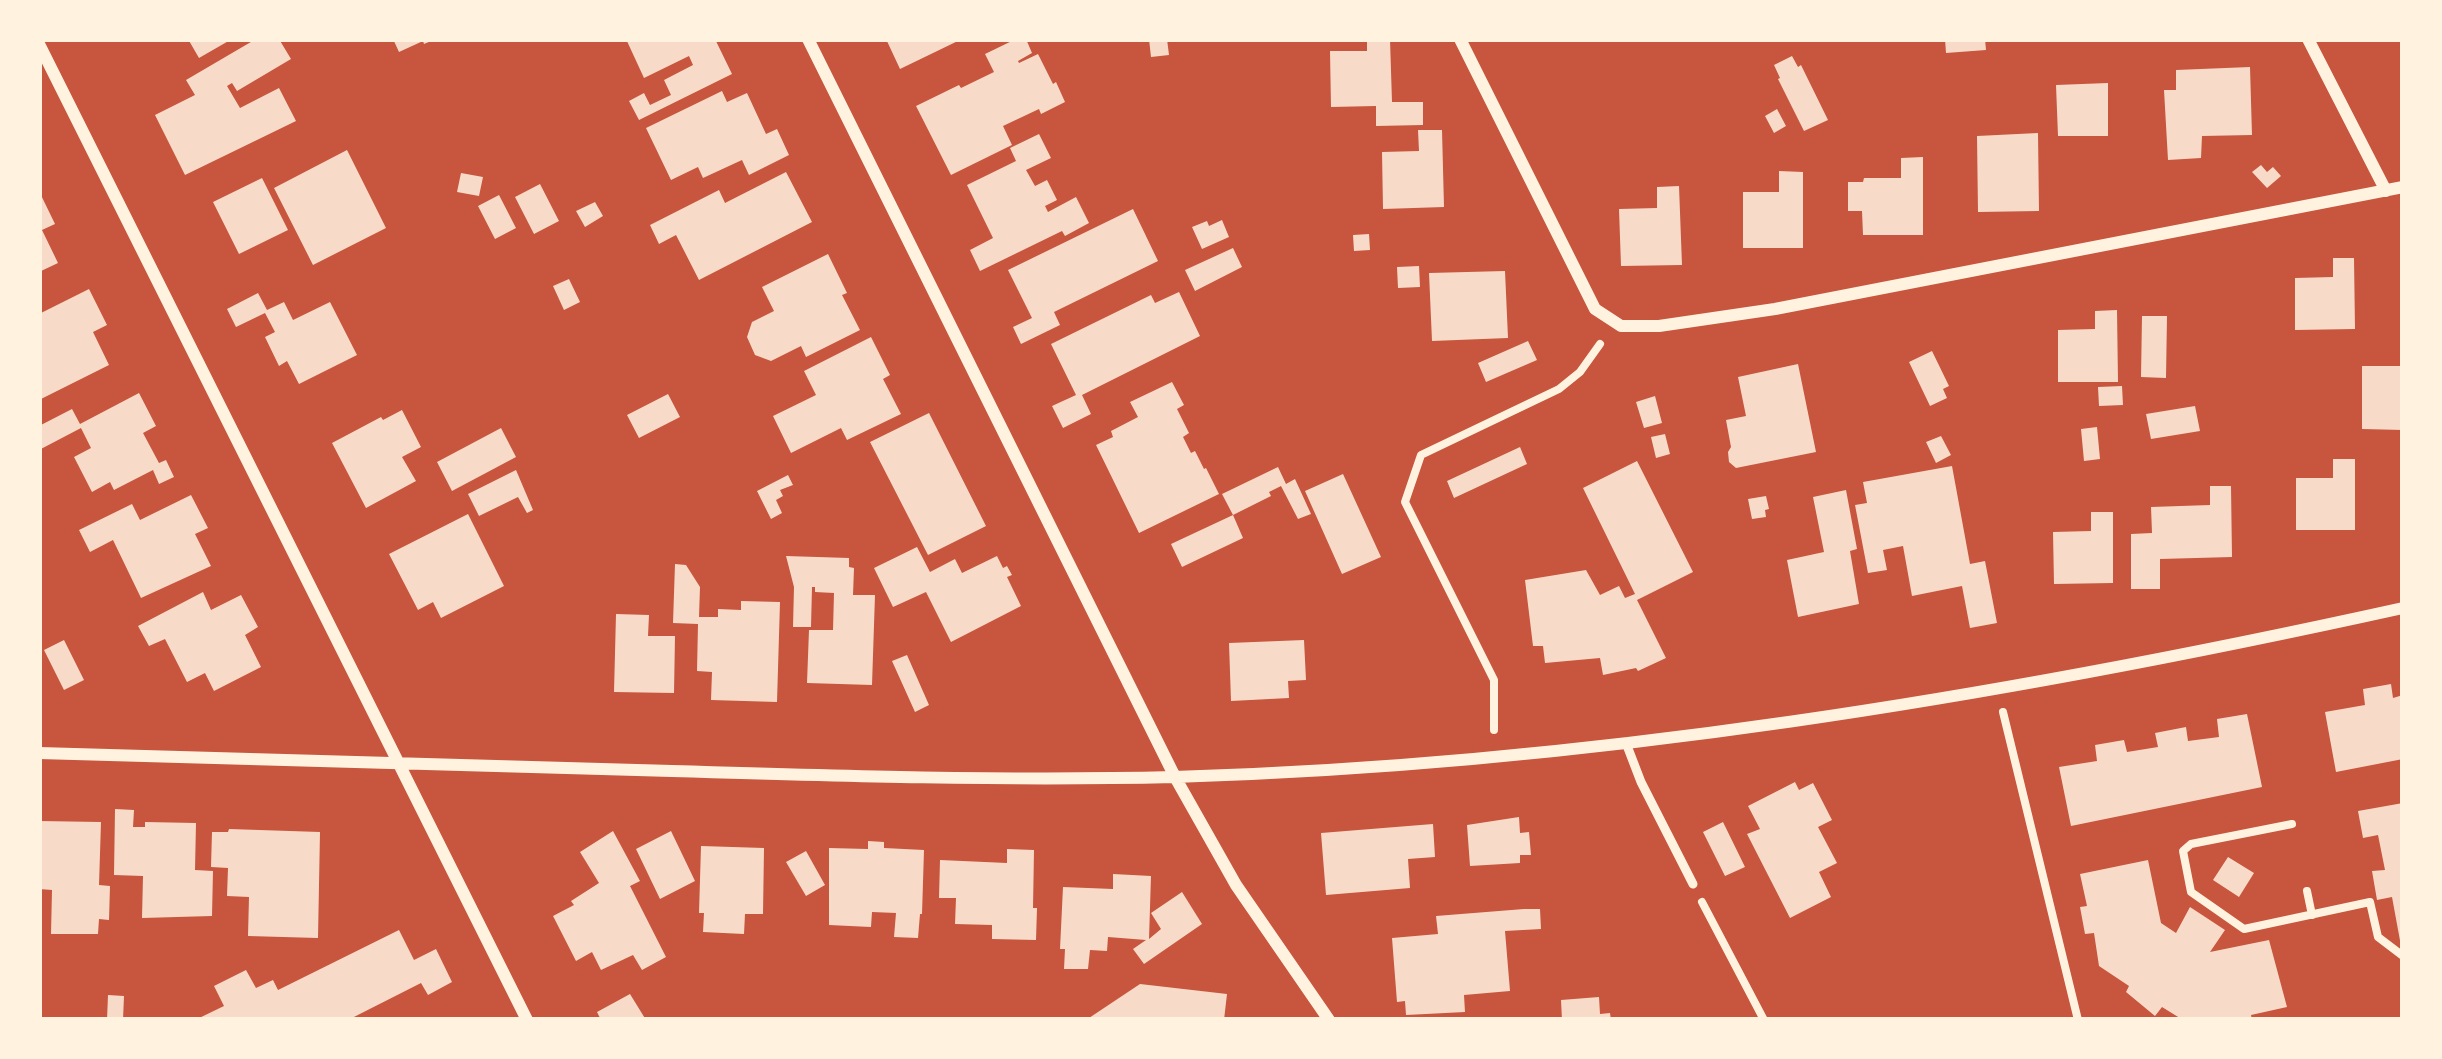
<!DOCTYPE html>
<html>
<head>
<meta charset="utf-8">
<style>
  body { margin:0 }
  #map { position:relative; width:2442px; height:1059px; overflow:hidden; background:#c8553d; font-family:"Times New Roman",serif }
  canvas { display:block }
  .frame { position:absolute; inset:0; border:42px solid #fff3e0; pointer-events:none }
</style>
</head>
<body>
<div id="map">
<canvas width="2442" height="1059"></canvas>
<div class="frame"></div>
</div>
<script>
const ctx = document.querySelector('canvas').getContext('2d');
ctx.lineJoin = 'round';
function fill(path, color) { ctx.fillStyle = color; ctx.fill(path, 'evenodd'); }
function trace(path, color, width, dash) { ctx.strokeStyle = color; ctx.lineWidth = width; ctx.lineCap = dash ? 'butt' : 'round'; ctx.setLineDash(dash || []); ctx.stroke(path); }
const building = new Path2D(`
  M188 39H232L199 58Z
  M256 39H279L291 59 237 91 232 83 227 86 240 108 279 88 296 121 185 175 155 115 195 95 186 80Z
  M393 39H436L424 44 423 41 399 52Z
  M626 39H715L732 74 639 120 629 101 644 93 650 105 671 95 664 80 693 65 689 56 644 78Z
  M886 39H962L900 69Z
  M1016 39H1026L1032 53 1018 61 1019 63 1038 54 1053 84 1056 82 1065 102 1041 114 1039 109 1003 126 1012 145 951 175 916 106 959 85 961 88 994 72 985 54Z
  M1149 39H1167L1169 55 1151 57Z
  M1367 39H1390L1392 102H1423V125L1376 126V106L1331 107 1330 51H1367Z
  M1945 39H1985L1986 50 1946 53Z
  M1792 56 1798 67 1801 65 1828 120 1804 131 1778 79 1780 78 1774 65Z
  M2250 67 2252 135 2202 136 2201 158 2168 160 2164 90H2176V70Z
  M2108 83V136H2058L2056 85Z
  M722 91 727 102 747 93 766 134 777 129 789 155 749 175 742 160 703 178 698 167 671 180 646 128Z
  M1777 109 1786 126 1774 133 1765 116Z
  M1418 130H1442L1444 207 1383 209 1382 152 1419 151Z
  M2038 133 2039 211 1978 212 1977 136Z
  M1039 134 1051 158 1026 170 1035 186 1047 180 1057 200 1045 206 1048 212 1076 197 1089 223 1065 236 1062 231 980 271 970 250 993 238 967 185 1016 161 1010 148Z
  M347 150 386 228 313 265 274 188Z
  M1923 157V235H1863L1862 211H1848V182H1863L1864 178H1901V158Z
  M2261 165 2267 172 2273 167 2281 176 2267 188 2252 172Z
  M1779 171 1803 172V248H1743V192H1779Z
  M786 172 812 222 699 280 676 235 659 244 650 225 719 190 725 203Z
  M461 173 483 177 479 196 457 192Z
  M262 178 288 230 239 254 213 202Z
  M540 184 559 221 534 234 515 197Z
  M1679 186 1682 265 1621 266 1619 209 1657 208V187Z
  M39 191 55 224 42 230 58 263 39 272Z
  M499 195 516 228 495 239 478 206Z
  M595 202 603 216 585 227 576 211Z
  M1133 209 1158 261 1054 312 1060 325 1021 344 1013 327 1032 318 1008 270Z
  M1222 220 1229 237 1202 249 1192 227 1207 221 1209 226Z
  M1369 234 1370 250 1354 251 1353 235Z
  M1233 248 1242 267 1195 291 1185 270Z
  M828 254 847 293 842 295 860 330 806 357 801 346 771 361 755 355 747 337 752 322 774 311 762 287Z
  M2333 258H2354L2355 329 2295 330V278L2333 277Z
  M1419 266 1420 287 1398 288 1397 267Z
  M1505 271 1508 338 1432 341 1429 273Z
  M569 279 580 302 564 310 553 286Z
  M89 289 107 325 93 332 109 365 39 400V314Z
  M1179 292 1200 336 1082 395 1091 414 1063 428 1052 406 1076 395 1051 344 1151 295 1155 303Z
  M258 293 267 310 284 302 293 320 330 302 357 355 299 384 287 361 279 366 265 337 275 332 265 313 236 327 227 309Z
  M2117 310 2118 382H2058V330L2095 329V311Z
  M2142 316H2167L2166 378 2141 377Z
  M871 337 890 375 883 379 901 414 847 440 841 428 791 453 773 416 816 395 804 371Z
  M1528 341 1537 360 1486 382 1478 363Z
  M1932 351 1949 386 1943 389 1947 398 1930 406 1909 362Z
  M1798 364 1816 452 1736 468 1729 462 1728 452 1731 447 1726 420 1746 416 1738 377Z
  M2362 366H2403V430L2362 429Z
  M1172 382 1184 405 1177 409 1189 433 1183 437 1191 453 1195 451 1204 469 1206 468 1219 494 1139 533 1096 445 1113 437 1111 431 1138 417 1130 402Z
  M2122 386 2123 405 2099 406 2098 387Z
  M139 393 156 426 143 433 159 463 166 460 174 477 159 484 153 470 114 490 110 482 92 492 74 457 91 448 81 428 39 450V426L72 409 80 424Z
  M668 394 680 417 639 438 627 415Z
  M1655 396 1662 423 1644 428 1636 402Z
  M2195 406 2200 431 2151 439 2146 414Z
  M402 410 421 447 402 457 416 481 366 508 332 443 381 417 383 420Z
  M929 413 986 526 928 555 870 442Z
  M2097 427 2100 459 2084 461 2081 429Z
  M501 428 516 457 452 491 437 462Z
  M1665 434 1670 454 1656 458 1651 437Z
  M1941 436 1951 455 1936 463 1926 442Z
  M1520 447 1527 464 1454 498 1447 481Z
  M2333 459H2355V530H2296V478H2333Z
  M1637 461 1693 572 1637 600 1666 658 1638 671 1636 668 1603 675 1600 658 1545 663 1543 646H1533L1525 580 1586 570 1600 595 1619 586 1625 598 1635 594 1583 488Z
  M1952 466 1970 564 1985 561 1997 623 1970 628 1962 586 1912 596 1903 546 1883 550 1887 570 1868 573 1855 505 1867 503 1863 482Z
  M1278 467 1286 484 1295 479 1311 514 1298 519 1281 486 1269 492 1271 496 1233 515 1222 494Z
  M516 470 533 510 527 513 518 497 479 516 468 494Z
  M1343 474 1381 557 1342 574 1305 491Z
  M788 475 793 485 780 490 783 496 776 500 782 513 771 519 757 491Z
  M2210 486H2231L2232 557 2160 559V589H2131V534L2152 533 2151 507 2210 505Z
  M1846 490 1857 549 1850 551 1859 604 1798 617 1787 560 1824 552 1813 497Z
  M191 495 208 528 195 534 211 566 141 598 113 540 90 552 79 530 132 504 140 520Z
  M1766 496 1769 509 1765 510 1766 517 1752 519 1748 499Z
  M2091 512H2113V583L2054 584 2053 532 2091 531Z
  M468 514 504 586 441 618 433 602 418 610 389 554Z
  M1233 515 1243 538 1182 567 1171 544Z
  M917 547 930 572 955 559 962 573 997 556 1003 568 1007 566 1012 575 1007 577 1021 606 951 642 926 592 893 607 874 568Z
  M786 556 849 558V567L854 568 853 595H875L872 685 807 683 809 630H833L834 593 815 592V587H812L811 627H793L794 587Z
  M675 564 686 565 700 587 699 617H718V609L741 610V601L780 602 777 702 711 700 712 672 697 671 698 624 673 623Z
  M203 592 211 610 241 595 258 627 245 635 261 667 214 691 205 673 187 682 165 639 149 646 138 626Z
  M616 614 649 615 648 636H675L674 693 614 692Z
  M64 640 84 680 64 690 44 650Z
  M1304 640 1306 680 1288 681 1289 698 1231 701 1229 643Z
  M907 655 929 705 915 712 892 661Z
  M2391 684 2393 698 2403 695V759L2336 772 2325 712 2365 705 2363 689Z
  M2247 714 2262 787 2071 826 2059 767 2097 761 2095 745 2124 740 2127 752 2158 747 2155 733 2186 727 2188 741 2219 737 2217 719Z
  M1795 782 1799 790 1813 783 1832 820 1818 827 1837 863 1819 872 1831 897 1790 918 1747 834 1760 829 1748 806Z
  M2403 803V945L2401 946 2392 897 2377 900 2372 871 2385 870 2378 835 2363 838 2358 811Z
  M115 809 134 810 133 827H145V822L196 823 195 870 213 871 212 916 142 918 143 876 114 875Z
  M1519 817 1520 833 1529 832 1531 855H1520V863L1470 866 1467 825Z
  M39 821 101 822 99 885 110 886 109 920 99 919 98 934H51L52 890 39 889Z
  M1723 822 1745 867 1725 876 1703 832Z
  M1433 824 1435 857 1408 859 1410 888 1326 895 1321 833Z
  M229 829 320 832 318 938 248 936 249 897 227 896 228 868 211 867 212 832H228Z
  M613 831 640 881 630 886 666 957 642 970 633 955 601 970 592 952 576 961 553 916 574 905 571 901 599 883 580 852Z
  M671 831 695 881 660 899 636 849Z
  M868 841 884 842V848L924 850 922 914H920L918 938 894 937 896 913 872 912 871 927 829 925V848L868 849Z
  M701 846 764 848 763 914H745L744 934 703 932 704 913H699Z
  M1007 849 1034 850 1033 908H1037L1036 940 992 939V925L955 924 956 898H939L940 860 1007 863Z
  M806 851 825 885 806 896 786 862Z
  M2228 857 2254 873 2239 897 2213 880Z
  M2148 860 2161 923 2176 933 2190 907 2225 930 2210 952 2269 940 2287 1007 2251 1015 2252 1020H2183L2162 1007 2155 1016 2126 992 2129 986 2099 966 2094 933 2085 934 2080 907 2087 906 2080 874Z
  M1113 874 1151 876 1149 939 1161 929 1151 913 1182 892 1202 924 1144 964 1133 949 1146 940 1108 937 1107 951 1090 950 1088 969H1064L1065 949H1060L1063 887 1113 889Z
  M1524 909H1540L1541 929 1505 931 1510 991 1464 995 1465 1012 1406 1015 1405 1001 1397 1002 1392 938 1438 934 1436 916Z
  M399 930 414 960 436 949 452 982 428 995 421 983 348 1020H195L224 1006 214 986 246 970 256 988 273 980 278 990Z
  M1140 984 1227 994 1224 1020H1086Z
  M630 994 646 1020H601L597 1012Z
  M108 995 124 996 123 1020H107Z
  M1599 997 1600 1014 1610 1013 1611 1020H1562L1561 1000Z`);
const path = new Path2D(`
  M2003 712 2078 1020
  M1494 730V680L1405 502 1421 455 1559 389 1580 372 1600 344
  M2292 824 2191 844 2183 851 2191 892 2244 929 2370 902 2378 937 2403 956
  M2307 891 2312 915
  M1702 902 1764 1020`);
const service = new Path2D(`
  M1626 743 1641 782 1693 884`);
const minor = new Path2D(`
  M808 39 1175 777 1236 885 1329 1020
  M1460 39 1595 309 1621 326H1659L1775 309 2403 187
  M2308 39 2386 191
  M39 44 527 1020
  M39 753C250 759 461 765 672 771 839 776 1006 781 1174 777 1587 765 2000 697 2403 608`);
fill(building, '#f7dbc8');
trace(path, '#fff3e0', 8);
trace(service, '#fff3e0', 9);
trace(minor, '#fff3e0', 12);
</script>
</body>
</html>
